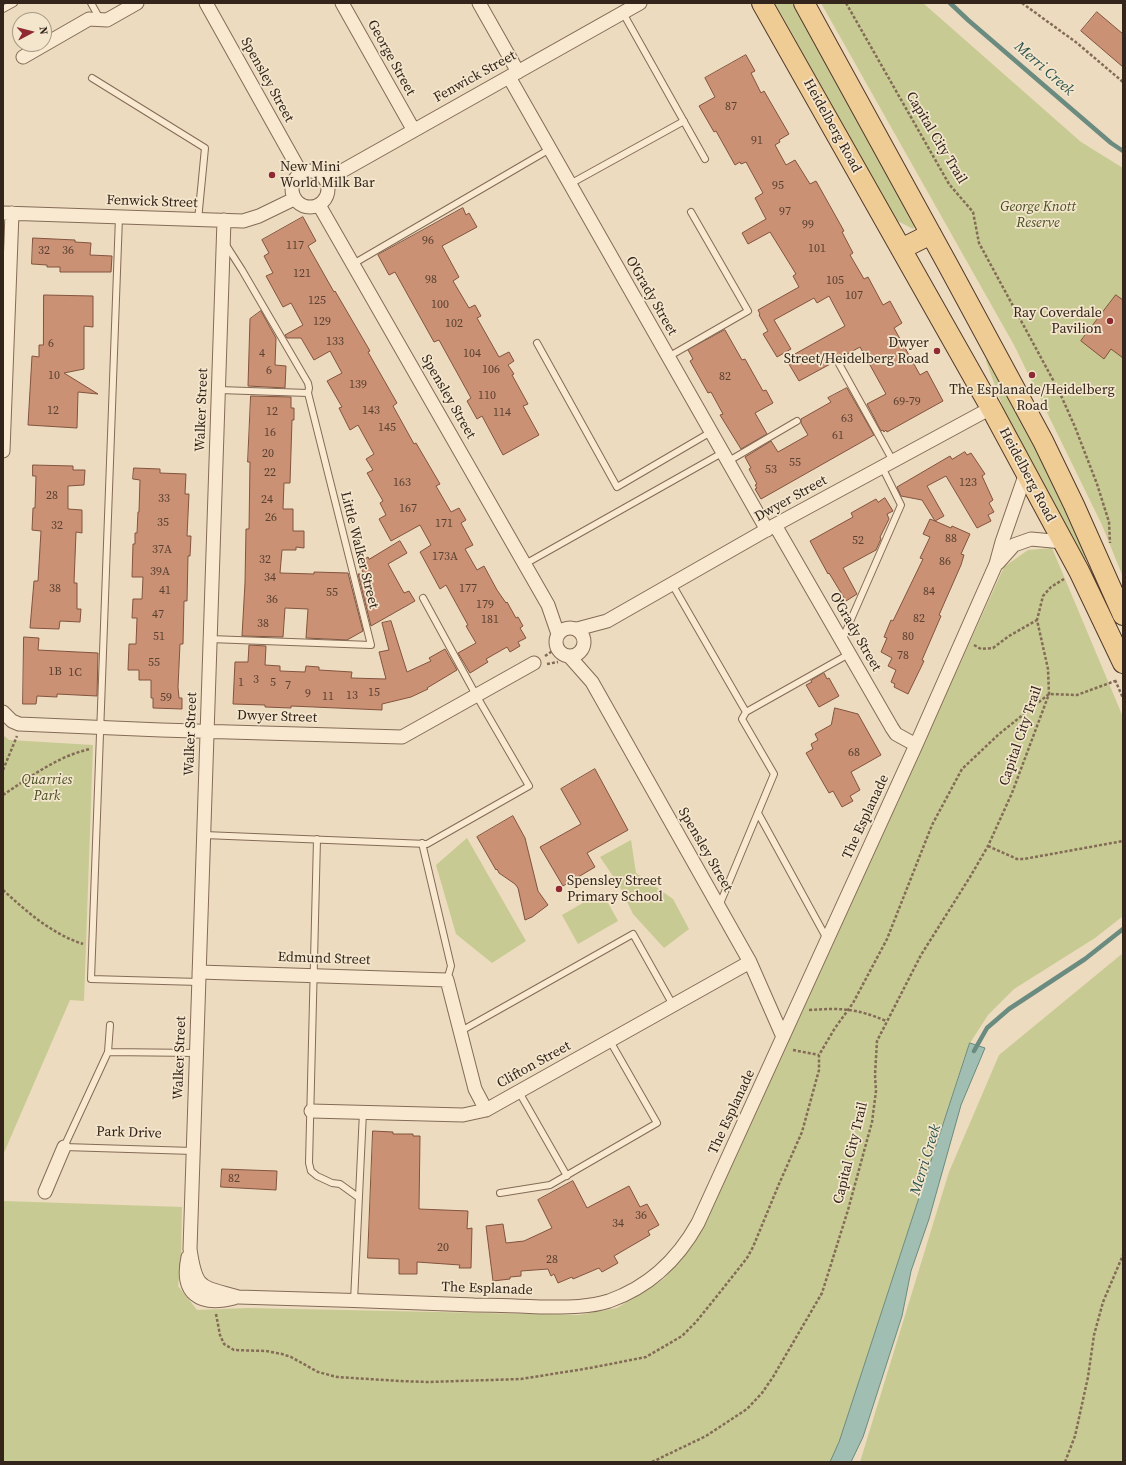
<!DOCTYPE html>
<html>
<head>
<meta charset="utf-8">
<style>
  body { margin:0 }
  #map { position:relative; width:1126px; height:1465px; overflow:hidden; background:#ecdbbe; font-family:"Source Serif 4",serif }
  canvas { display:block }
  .frame { position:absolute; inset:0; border:4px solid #33251b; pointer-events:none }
  .north { position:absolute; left:12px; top:12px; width:40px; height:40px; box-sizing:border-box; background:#f4e6cd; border:1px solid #a79986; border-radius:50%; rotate:83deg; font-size:11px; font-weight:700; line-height:16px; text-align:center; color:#33251b }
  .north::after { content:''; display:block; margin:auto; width:14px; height:18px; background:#912932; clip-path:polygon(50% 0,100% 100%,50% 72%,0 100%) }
</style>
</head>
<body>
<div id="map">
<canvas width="1126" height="1465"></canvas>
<div class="frame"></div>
<div class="north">N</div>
</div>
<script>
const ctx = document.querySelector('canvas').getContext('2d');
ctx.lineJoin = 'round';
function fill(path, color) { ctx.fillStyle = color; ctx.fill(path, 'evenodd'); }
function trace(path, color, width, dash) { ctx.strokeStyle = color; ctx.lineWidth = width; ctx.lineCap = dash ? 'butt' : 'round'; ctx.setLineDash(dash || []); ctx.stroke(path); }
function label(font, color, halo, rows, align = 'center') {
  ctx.font = font + ' "Source Serif 4",serif'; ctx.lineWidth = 3.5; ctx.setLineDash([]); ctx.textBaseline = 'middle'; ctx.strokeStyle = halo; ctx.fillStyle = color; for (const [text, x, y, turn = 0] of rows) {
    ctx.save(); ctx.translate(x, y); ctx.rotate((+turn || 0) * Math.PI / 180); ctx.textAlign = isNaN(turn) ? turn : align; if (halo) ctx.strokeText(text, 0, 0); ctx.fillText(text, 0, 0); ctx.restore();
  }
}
const green = new Path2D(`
  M775 3H792L916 225 913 229 896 220Z
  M821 3H923L1081 142 1123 168V577L1102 525 1014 345Z
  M989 357 1041 455 1087 556 1084 561 1004 410 986 361Z
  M1052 548 1123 717V916L1095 938 1014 989 988 1015 970 1043 839 1442 830 1462H3V1201L182 1207 181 1262 178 1286 197 1310 248 1308 579 1315 617 1308 665 1278 702 1230 1004 567 1028 550Z
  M3 735 9 740 93 745 84 1001 70 1000 3 1155Z
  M467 838 526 941 492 963 456 934 436 865Z
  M631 840 636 873 673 899 689 929 664 948 633 914 619 885 600 857Z
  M602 892 618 921 578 944 562 915Z
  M1123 953V1462H860L949 1172 999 1055Z`);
const water = new Path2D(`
  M970 1043 985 1048 961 1105 929 1219 911 1271 902 1316 863 1437 851 1462H830L839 1442Z`);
const stream = new Path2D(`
  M950 3 968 20 1111 143 1123 151
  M974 1051 987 1028 1009 1009 1085 959 1123 929`);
const building = new Path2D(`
  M1097 12 1123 34V67L1081 31Z
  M746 55 755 71 751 73 761 93 764 91 789 134 779 140 780 142 775 145 786 165 795 160 810 184 816 181 844 231 842 232 853 253 850 255 864 279 868 277 883 305 890 301 902 323 894 328 920 375 927 371 943 401 887 432 886 430 884 432 883 430 881 431 867 404 886 394 860 347 840 358H836L834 362 799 381 786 359 845 326 829 296 817 303 814 298 774 320 791 349 777 357 763 334 768 331 759 315 760 314 758 310 799 287 793 276 796 274 770 232 748 244 742 233 766 219 755 198 763 193 746 162 741 164 740 162 735 165 716 131 714 132 699 106 715 97 705 78Z
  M463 208 466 215 469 213 477 227 442 246 459 277 453 281 469 308 475 305 481 316 477 318 499 357 509 352 514 361 508 365 514 374 512 375 528 404 523 406 539 435 503 455 482 416 477 419 467 401 471 398 439 340 434 342 395 272 389 275 378 255Z
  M303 217 316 241 308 246 334 292 335 291 370 351 368 352 397 403 393 406 414 444 416 443 440 484 436 486 451 512 459 508 466 520 461 523 473 545 465 549 477 570 484 566 497 590 506 603 507 602 516 618 518 617 523 626 520 628 526 638 518 642 520 646 510 652 507 647 486 659 488 662 470 673 458 653 476 643 466 626 468 625 446 585 440 589 420 552 431 545 420 525 391 541 379 519 386 515 380 503 383 501 367 473 373 470 366 459 374 454 358 425 350 430 339 408 342 407 327 381 342 373 330 351 314 360 301 338H287L285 335 303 325 291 303 283 307 266 276 273 273 264 256 269 253 262 240Z
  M33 238 75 240V242L91 243 90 255 112 256 111 272H60V267H47V265L32 264Z
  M44 295 93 296V327L84 326V369L64 373 98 394 78 392 77 428 28 425 32 356 39 357V345H43Z
  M1116 295 1123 300V358L1111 349 1104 359 1081 341Z
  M261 311 276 338 275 365 286 366 285 388 248 386 250 319Z
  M725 330 742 360 745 359 763 391 766 390 773 403 755 413 767 434 741 449 720 415 723 414 711 392 708 393 690 361 693 359 688 350Z
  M847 388 874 435 761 499 755 489 757 488 755 485 757 484 749 469 751 468 745 457 771 441 778 452 808 435 801 423V419L831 402 828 398Z
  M251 396 291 397V408H294V420H292L290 483H284L283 509H293V531H304V548L296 547V550H282L280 573 314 574V572L348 573 363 631 347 640 306 638 308 609 285 608 283 637 242 636 245 583 246 529H249L250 462H248Z
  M965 452 967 455 971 453 985 474 982 476 993 500 989 503 994 512 988 515 991 521 977 528 946 476 927 486 944 516 935 521 951 528 952 526 970 534 961 554 964 555 961 565 939 615 941 616 922 660 924 661 908 694 894 687 895 684 891 682 896 670 888 666 892 658 881 652 887 638 884 637 891 620 893 621 923 559 920 558 930 537 923 534 930 519 935 521 922 500 901 496 897 487 950 456 952 459Z
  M33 465 73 466V470H85L84 485 68 486V509L82 510V533L76 532 74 583H77V609H81L80 622 60 621 59 629 30 628 34 581H38L41 531 32 530 33 508H35L36 476H33Z
  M134 468 160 469V473L186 474 185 494H189L187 536H191L190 556H188L187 601H184L183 644H180L178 687 179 698H182V709L153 708V698H151V680H139V670H128L129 644H136L137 618H132L133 599H142L143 577H132L133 544H135V533H137L138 512H139L140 480 133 479Z
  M885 498 893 511 887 514 889 519 880 537 881 539 876 550 843 568 857 594 846 601 829 573 828 574 810 541 853 517 851 513 876 499 878 502Z
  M400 541 407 553 388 564 404 593 409 591 415 601 371 626 358 574H364L358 563 368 557 369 559Z
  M391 621 407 672 431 661 429 658 445 649 457 670 427 688 428 689 411 697 382 704V710L291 706V708L265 707V705L233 704 235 662H248L249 645 266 646 265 665 280 666V671L305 672 306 666 319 667V670L352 672 351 678 386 679 379 652 389 650 382 623Z
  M24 637 39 638 38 650 98 653 97 696 57 694V697L37 696 36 704H23Z
  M824 673 827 679 829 678 839 696 819 707 806 685 812 682 811 681Z
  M835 708 858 714 881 755 851 772 860 790 850 796 853 801 842 807 833 791 829 793 806 753 813 749 811 744 818 740 815 734 831 725Z
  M595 769 628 830 587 853 595 867 563 886 540 847 581 824 561 789Z
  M513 816 525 838 538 891 548 905 532 917 525 920 518 888 515 884 499 873 497 869 496 870 477 837Z
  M373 1131 393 1132V1134H413V1136H420L419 1209 468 1211 467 1229 472 1228 471 1268H459L460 1265 417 1262V1274H399V1259L368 1258Z
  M222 1169 277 1171 276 1190 221 1187Z
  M573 1181 587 1208 629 1186 640 1207 647 1204 659 1225 648 1231 650 1235 614 1256 618 1263 602 1272 599 1268 573 1279 572 1277 558 1283 554 1274 551 1276 548 1269 521 1271V1276L510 1277V1279L493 1281 486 1226 503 1224 506 1243 524 1241 552 1228 538 1200Z`);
const path = new Path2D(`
  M846 3 949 184 973 212 979 243 1059 391 1075 427 1097 484 1109 522 1110 543
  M1022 3 1077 43 1123 82
  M974 645 981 649 993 648 1009 636 1037 620
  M545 656 557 648
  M547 664 558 662
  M1115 680 1123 698
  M3 770 17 736
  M3 795C30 777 58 756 90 749
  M988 846 1017 859H1024L1123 841
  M3 890C27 912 52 934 83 944
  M809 1010C841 1008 856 1008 886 1021
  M793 1050 819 1055
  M216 1314 220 1335 224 1344 234 1350 266 1351 282 1354 291 1357 318 1372 337 1377 400 1381 428 1382 521 1379 590 1368 646 1357 682 1336 696 1322 721 1291 747 1258 753 1247 779 1184 802 1132 819 1070V1055L835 1028 853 1003 887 939 932 825 962 769 999 734 1049 694 1077 695 1115 681
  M652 1462 706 1436 747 1409 762 1393 773 1377 822 1293 848 1210 872 1122 876 1091 875 1075 877 1041 921 955 970 877 988 846 1012 793 1049 694 1048 669 1037 620 1043 596 1051 587 1064 579
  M1065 1462 1075 1436 1088 1377 1094 1335 1103 1302 1123 1255`);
const service = new Path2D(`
  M91 3 100 19
  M3 9 14 3
  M623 13 705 159
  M92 78 205 148 198 220
  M570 184 684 121
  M119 217 91 979 199 982
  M226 245 242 270 308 383 309 388 308 393
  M353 264 550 149
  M537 343 617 487 711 432
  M668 357 748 311 691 212
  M838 362 893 461
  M727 462 797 421
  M525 564 722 453
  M672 584 746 712 742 719 774 774 719 906
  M210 639 371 645 308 393 219 390
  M842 640 901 505 882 467
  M746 712 849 654
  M758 813 827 939
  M204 835 427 844 529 786 476 695 423 598
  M317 839 309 1163 311 1171 317 1176 332 1183 340 1184 358 1197
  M422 843 451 966 447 980
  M461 1031 633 934 673 1005
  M108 1052 110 1025
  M519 1092 567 1176
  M193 1151 64 1147 108 1052 197 1053
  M500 1193 550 1185 657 1123 610 1041
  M354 1301 363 1112`);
const minor = new Path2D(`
  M206 3 301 173
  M342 3 413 129
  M479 3 518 72
  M23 57 89 19 107 20 137 3
  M509 77 767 530
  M292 189a18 18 0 1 1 36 0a18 18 0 1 1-36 0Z
  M326 180 640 3
  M319 205 548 605 558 634
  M3 213 243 221 259 216 294 199
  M224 220 190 1249C196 1291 201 1286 238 1297 317 1299 395 1302 474 1305 496 1305 518 1306 540 1307 564 1307 587 1308 609 1301 649 1287 678 1259 698 1223L916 745 996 564 1002 542 1026 473
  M3 451 12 213
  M775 525 892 728 896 734 916 745
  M998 563 1014 545 1031 539 1063 542
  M556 642a14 14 0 1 1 28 0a14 14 0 1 1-28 0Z
  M577 629 607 621 775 525 991 408
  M569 656 592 682 750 962 783 1037
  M3 712 12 721 19 724 161 730 402 737 534 663
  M199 972 447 980 475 1089 486 1110
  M311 1111 463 1115 486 1110 750 962
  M45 1192 64 1147
  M188 1257C180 1294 200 1307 234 1298`);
const primary = new Path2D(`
  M762 3 991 408 1079 571 1123 663
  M804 3 949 267 1043 441 1074 505 1123 615
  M901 249 931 234`);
const markers = [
  [272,175,4,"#912932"],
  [1110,321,4,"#912932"],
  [937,351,4,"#912932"],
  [1032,375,4,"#912932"],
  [559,889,4,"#912932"]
];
const numberNames = [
  ["87",731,107],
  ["91",757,141],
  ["95",778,186],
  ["97",785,212],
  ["99",808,225],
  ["96",428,241],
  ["117",295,246],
  ["101",817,249],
  ["32",44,251],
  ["36",68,251],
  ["121",302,274],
  ["98",431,280],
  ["105",835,281],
  ["107",854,296],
  ["125",317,301],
  ["100",440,305],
  ["129",322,322],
  ["102",454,324],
  ["133",335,342],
  ["6",51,344],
  ["4",262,354],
  ["104",472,354],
  ["106",491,370],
  ["6",269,371],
  ["10",54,376],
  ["82",725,377],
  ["139",358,385],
  ["110",487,396],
  ["69-79",907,402],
  ["12",53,411],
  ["143",371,411],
  ["12",272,412],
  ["114",502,413],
  ["63",847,419],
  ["145",387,428],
  ["16",270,433],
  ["61",838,436],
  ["20",268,454],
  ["55",795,463],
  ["53",771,470],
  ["22",270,473],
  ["163",402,483],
  ["123",968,483],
  ["28",52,496],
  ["33",164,499],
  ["24",267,500],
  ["167",408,509],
  ["26",271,518],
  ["35",163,523],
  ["171",444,524],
  ["32",57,526],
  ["88",951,539],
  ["52",858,541],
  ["37A",162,550],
  ["173A",445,557],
  ["32",265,560],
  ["86",945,562],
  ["39A",160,572],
  ["34",270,578],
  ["38",55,589],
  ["177",468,589],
  ["41",165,591],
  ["84",929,592],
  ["55",332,593],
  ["36",272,600],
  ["179",485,605],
  ["47",158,615],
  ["82",919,619],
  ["181",490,620],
  ["38",263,624],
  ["51",159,637],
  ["80",908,637],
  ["78",903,656],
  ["55",154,663],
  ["1B",55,672],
  ["1C",75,673],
  ["3",256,680],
  ["1",241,683],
  ["5",273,683],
  ["7",288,686],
  ["15",374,693],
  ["9",308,694],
  ["13",352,696],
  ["11",328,697],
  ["59",166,698],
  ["68",854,753],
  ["82",234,1179],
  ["36",641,1216],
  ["34",618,1224],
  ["20",443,1248],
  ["28",552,1260]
];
const streetNames = [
  ["George Street",391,58,61],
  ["Fenwick Street",475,77,-29],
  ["Spensley Street",267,80,61],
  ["Heidelberg Road",832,126,61],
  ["Capital City Trail",936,138,59],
  ["Fenwick Street",152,202,2],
  ["O'Grady Street",651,296,60],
  ["Spensley Street",448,397,60],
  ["Walker Street",202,410,-88],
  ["Heidelberg Road",1027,475,62],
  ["Dwyer Street",791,499,-29],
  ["Little Walker Street",359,550,76],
  ["O'Grady Street",855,632,60],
  ["Dwyer Street",277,717,2],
  ["Walker Street",191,734,-88],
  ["Capital City Trail",1021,736,-71],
  ["The Esplanade",866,817,-65],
  ["Spensley Street",705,850,60],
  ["Edmund Street",324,959,2],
  ["Walker Street",180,1058,-88],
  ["Clifton Street",534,1065,-29],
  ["The Esplanade",732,1112,-65],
  ["Park Drive",129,1133,2],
  ["Capital City Trail",851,1153,-76],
  ["The Esplanade",487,1289,2]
];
const poiNames = [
  ["New Mini",280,167],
  ["World Milk Bar",280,183],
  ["Ray Coverdale",1102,313,"right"],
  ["Pavilion",1102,329,"right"],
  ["Dwyer",929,343,"right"],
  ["Street/Heidelberg Road",929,359,"right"],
  ["The Esplanade/Heidelberg",1032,390,"center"],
  ["Road",1032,406,"center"],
  ["Spensley Street",567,881],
  ["Primary School",567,897]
];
const parkNames = [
  ["George Knott",1038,207],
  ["Reserve",1038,223],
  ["Quarries",47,780],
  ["Park",47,796]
];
const waterNames = [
  ["Merri Creek",1044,69,41],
  ["Merri Creek",926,1160,-73]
];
fill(green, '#c7ca92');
fill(water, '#a1beb3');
trace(water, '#698b80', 1);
trace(stream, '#698b80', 4.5);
fill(building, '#ca9174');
trace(building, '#82533e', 1);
trace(service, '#846b57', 8);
trace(minor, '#846b57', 15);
trace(primary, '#513a2c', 22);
trace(path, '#846b57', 2.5, [3, 2]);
trace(service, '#f8e9d0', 6);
trace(minor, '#f8e9d0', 13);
trace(primary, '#f0cc95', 20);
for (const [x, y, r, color] of markers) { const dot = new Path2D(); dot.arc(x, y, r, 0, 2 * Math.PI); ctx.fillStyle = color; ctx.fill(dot); trace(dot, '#f4e6cd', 1.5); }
label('12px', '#594031', null, numberNames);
label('14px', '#33251b', '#f4e6cd', streetNames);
label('14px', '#33251b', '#f4e6cd', poiNames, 'left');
label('italic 14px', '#484f22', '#f4e6cd', parkNames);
label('italic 15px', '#2b534d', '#f4e6cd', waterNames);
</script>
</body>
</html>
